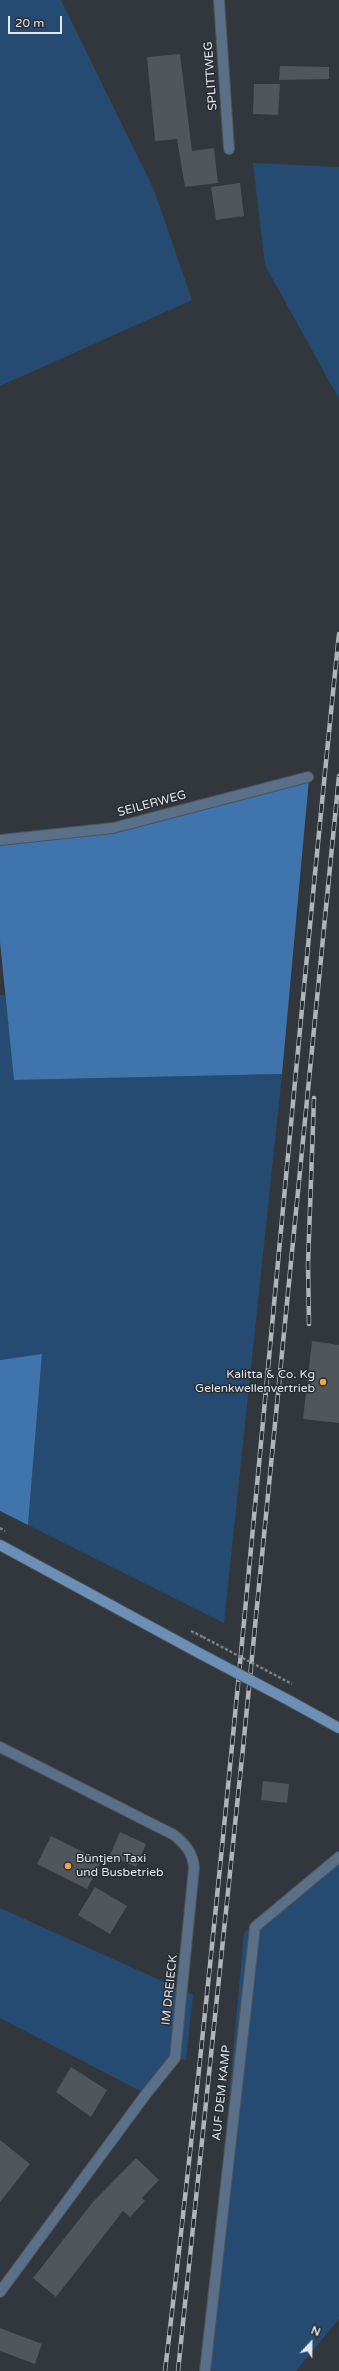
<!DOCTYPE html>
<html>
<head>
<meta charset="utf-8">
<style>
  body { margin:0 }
  #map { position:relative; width:339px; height:2371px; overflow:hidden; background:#32373d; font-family:"Varela Round",sans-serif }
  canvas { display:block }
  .north { position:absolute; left:291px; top:2323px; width:40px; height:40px; -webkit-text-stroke:3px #282d33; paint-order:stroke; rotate:22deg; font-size:11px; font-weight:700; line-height:16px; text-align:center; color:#e3e6ea }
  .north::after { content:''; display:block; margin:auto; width:14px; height:18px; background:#e3e6ea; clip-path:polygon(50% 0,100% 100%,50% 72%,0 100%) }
  .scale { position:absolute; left:8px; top:16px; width:54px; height:18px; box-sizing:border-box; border:2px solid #e3e6ea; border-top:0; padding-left:5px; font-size:12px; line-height:14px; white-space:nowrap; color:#e3e6ea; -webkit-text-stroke:3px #282d33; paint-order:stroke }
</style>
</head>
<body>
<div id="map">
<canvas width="339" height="2371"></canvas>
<div class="north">N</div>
<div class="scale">20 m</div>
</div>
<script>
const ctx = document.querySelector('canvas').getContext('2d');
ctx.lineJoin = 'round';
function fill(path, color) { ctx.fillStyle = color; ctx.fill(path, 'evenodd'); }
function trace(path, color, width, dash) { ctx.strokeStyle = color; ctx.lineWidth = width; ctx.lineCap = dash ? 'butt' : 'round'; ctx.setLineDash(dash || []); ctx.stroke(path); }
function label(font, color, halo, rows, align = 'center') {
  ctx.font = font + ' "Varela Round",sans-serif'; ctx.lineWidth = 3; ctx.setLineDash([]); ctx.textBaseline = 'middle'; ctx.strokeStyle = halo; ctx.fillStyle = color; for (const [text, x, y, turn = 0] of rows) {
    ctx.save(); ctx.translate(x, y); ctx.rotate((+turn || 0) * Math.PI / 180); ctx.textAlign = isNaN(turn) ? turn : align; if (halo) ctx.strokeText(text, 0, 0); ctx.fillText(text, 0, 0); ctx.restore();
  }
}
const green = new Path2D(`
  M0 0H61L154 190 192 300 0 386Z
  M253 163 339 167V399L265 265Z
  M0 995H5L15 1080 282 1074 224 1623 28 1525 42 1355 0 1360Z
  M339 1854V2319L296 2371H204L244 1933Z
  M0 1908 193 1995 186 2060 175 2058 146 2094 0 2018Z`);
const forest = new Path2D(`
  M309 779 282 1074 14 1080 0 942V840L113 828Z
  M42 1354 28 1525 0 1511V1360Z`);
const building = new Path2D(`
  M180 54 192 151 214 148 218 183 185 187 177 139 155 141 147 57Z
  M280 66 329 67V79L279 80Z
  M254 84H280L278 115 253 114Z
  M240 183 244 216 216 220 211 187Z
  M312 1341 339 1345V1423L303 1419Z
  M263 1781 289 1784 287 1803 261 1800Z
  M120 1832 146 1844 136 1867 110 1855Z
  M51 1836 101 1861 87 1889 37 1864Z
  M95 1887 127 1906 110 1934 78 1915Z
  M71 2067 107 2090 91 2117 56 2092Z
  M0 2140 30 2164 0 2202Z
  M136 2158 159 2180 142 2198 145 2201 130 2217 123 2211 56 2297 33 2278 93 2202Z
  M0 2328 42 2344 35 2364 0 2351Z`);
const path = new Path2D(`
  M0 1528 5 1531
  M191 1631 203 1637`);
const street = new Path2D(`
  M219 0 229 149
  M0 840 113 828 308 777
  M0 1747 174 1835C185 1844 193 1853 194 1868L175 2058 146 2094 0 2292
  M205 2371 255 1927 339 1857`);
const secondary = new Path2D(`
  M0 1545 199 1653
  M290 1701 339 1728`);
const rail = new Path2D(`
  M309 1324 308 1264 314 1098
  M165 2371C234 1793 279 1213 339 634
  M178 2371 243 1748 339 776`);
const pathBridge = new Path2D(`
  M203 1637 292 1684`);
const secondaryBridge = new Path2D(`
  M199 1653 290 1701`);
const markers = [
  [323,1382,4,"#f0a63e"],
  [68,1866,4,"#f0a63e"]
];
const streetNames = [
  ["SPLITTWEG",211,76,-94],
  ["SEILERWEG",152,804,-15],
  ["IM DREIECK",170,1990,-84],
  ["AUF DEM KAMP",222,2093,-84]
];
const poiNames = [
  ["Kalitta & Co. Kg",315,1375],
  ["Gelenkwellenvertrieb",315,1389],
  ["Büntjen Taxi",76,1859,"left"],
  ["und Busbetrieb",76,1873,"left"]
];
fill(green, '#264b73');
fill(forest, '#3f74ac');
fill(building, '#50565c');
trace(street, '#4e5359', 12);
trace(secondary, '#4e5359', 12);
trace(path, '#7e8287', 2.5, [3, 2]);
trace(street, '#597088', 10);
trace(secondary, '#6c8fb6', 10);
trace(rail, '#b1b5b9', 4.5);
trace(rail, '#282d33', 3, [9]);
trace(secondaryBridge, '#4e5359', 12, []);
trace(pathBridge, '#7e8287', 2.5, [3, 2]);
trace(secondaryBridge, '#6c8fb6', 10);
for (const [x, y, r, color] of markers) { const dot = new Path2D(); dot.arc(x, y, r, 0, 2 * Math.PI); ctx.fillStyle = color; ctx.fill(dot); trace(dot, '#282d33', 1.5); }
label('12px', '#e3e6ea', '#282d33', streetNames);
label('12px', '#e3e6ea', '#282d33', poiNames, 'right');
</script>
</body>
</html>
